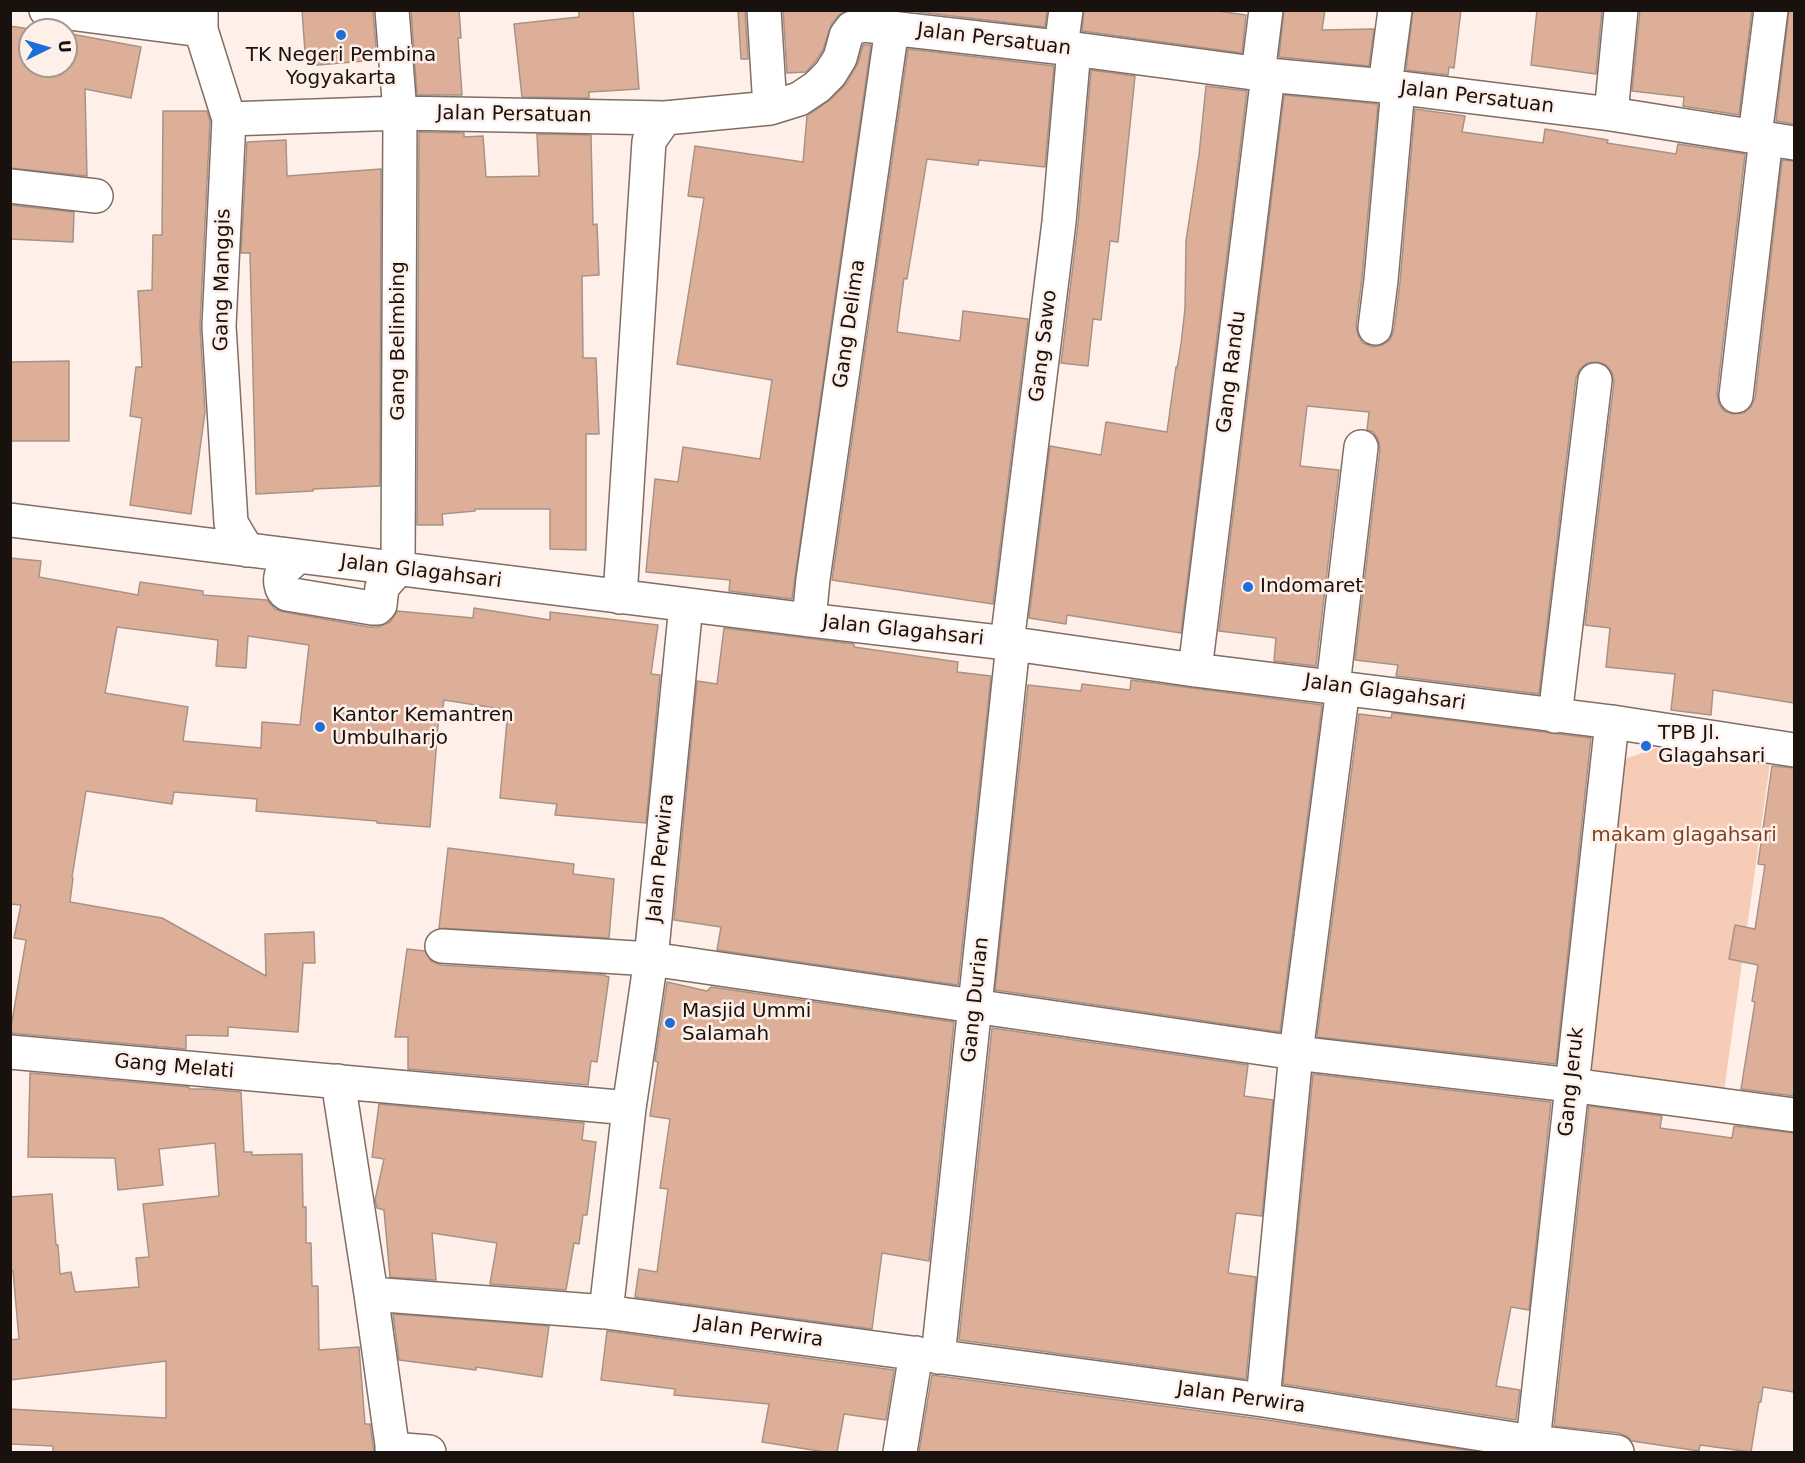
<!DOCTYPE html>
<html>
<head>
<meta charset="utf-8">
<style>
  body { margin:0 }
  #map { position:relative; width:1805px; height:1463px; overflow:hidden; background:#fef0e9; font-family:"DejaVu Sans",sans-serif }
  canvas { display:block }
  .frame { position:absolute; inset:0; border:12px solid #19110e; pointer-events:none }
  .north { position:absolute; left:18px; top:18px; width:60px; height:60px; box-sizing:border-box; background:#fef0e9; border:2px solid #a29791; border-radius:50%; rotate:85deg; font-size:16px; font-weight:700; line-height:24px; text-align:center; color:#19110e }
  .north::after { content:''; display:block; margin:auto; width:21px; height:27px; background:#1d6ed8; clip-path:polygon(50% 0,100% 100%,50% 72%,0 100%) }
</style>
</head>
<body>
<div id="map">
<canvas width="1805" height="1463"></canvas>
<div class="frame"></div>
<div class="north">U</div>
</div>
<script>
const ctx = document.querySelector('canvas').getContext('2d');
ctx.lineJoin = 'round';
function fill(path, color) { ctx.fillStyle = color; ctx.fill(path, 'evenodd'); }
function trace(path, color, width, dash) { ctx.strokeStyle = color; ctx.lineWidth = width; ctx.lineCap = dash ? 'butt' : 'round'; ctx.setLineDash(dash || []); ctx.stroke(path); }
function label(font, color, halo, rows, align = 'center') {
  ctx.font = font + ' "DejaVu Sans",sans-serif'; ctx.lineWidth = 5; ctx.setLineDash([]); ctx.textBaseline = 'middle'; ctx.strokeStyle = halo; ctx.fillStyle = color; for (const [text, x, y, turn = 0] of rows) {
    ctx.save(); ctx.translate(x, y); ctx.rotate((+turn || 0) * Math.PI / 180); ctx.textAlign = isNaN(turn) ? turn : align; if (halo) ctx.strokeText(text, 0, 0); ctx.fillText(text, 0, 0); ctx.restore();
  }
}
const green = new Path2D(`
  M1656 748 1770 764 1723 1098 1583 1078 1616 762Z`);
const building = new Path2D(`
  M302 10H373L377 60 306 66Z
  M411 10H459L461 38H458L462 95H417Z
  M579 10H633L639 89 589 92V98L522 97 514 24 579 17Z
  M738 10H745L748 59H741Z
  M783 10H846L838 16 831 25 823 50 815 62 806 72 787 73Z
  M902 10H1047L1045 27Z
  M1084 10H1210L1246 15 1242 53 1082 31Z
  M1284 10H1325L1322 30 1374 29 1369 66 1279 57Z
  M1413 10H1461L1454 68 1449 67 1448 75 1406 70Z
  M1537 10H1602L1596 74 1531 65Z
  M1640 10H1752L1739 115 1683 106 1684 97 1632 91Z
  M1789 10H1794V124L1776 121Z
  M10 26 36 30H30V66H66V33L141 47 131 98 85 89 87 176 10 168Z
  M863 45H871L792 599 729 591 730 580 646 572 655 479 678 482 683 447 760 459 772 380 677 364 704 198 688 196 695 146 803 162 807 116 830 100 846 84 858 63Z
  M908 49 1054 66 1045 167 979 160 978 165 927 159 907 279 904 278 897 332 960 341 963 311 1028 319 993 604 832 580Z
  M1091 70 1135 76 1118 242 1110 241 1101 320 1093 319 1088 366 1061 363 1078 224Z
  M1206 86 1247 91 1181 633 1067 615 1066 624 1029 618 1050 446 1101 455 1106 422 1167 432 1176 367 1177 368 1181 344 1185 309 1186 241 1199 155Z
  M1284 95 1378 104 1362 278 1356 326 1358 335 1363 343 1373 347 1382 345 1390 340 1394 330 1400 282 1415 109 1465 116 1462 132 1543 143 1545 129 1608 140 1607 143 1676 154 1678 144 1745 154 1717 394 1719 404 1724 411 1733 414 1744 413 1751 407 1755 398 1782 160 1794 161V703L1713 690 1711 715 1671 710 1675 674 1606 667 1610 628 1585 625 1614 382 1612 372 1606 365 1598 362 1587 363 1580 369 1576 378 1539 694 1396 676 1398 665 1355 660 1380 449 1378 439 1373 432 1367 430 1369 412 1307 406 1300 466 1339 470 1316 666 1274 661 1276 638 1219 631Z
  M163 111H207L210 121 200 325 205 412 191 514 130 505 142 418 130 416 136 367H142L138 291 152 290 153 235H162Z
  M419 132 464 133V137L483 136 486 177 539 176 537 134 591 135 593 225 597 224 599 275 582 276 583 358H596L599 434H586V550L550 549V509H475V511L442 514 443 525H417Z
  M286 140 287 176 381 169 380 486 313 489V491L256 494 250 253H241L247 142Z
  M10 205 74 212 73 242 10 239Z
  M69 361V441H10V362Z
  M10 558 41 561 39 577 138 595 140 582 203 591V595L267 600 275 609 284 612 369 627H378L390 622 397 611 473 618 474 608 550 620V612L658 625 651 674 660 675 646 823 555 815 557 804 500 798 508 710 444 700 442 714 439 713 430 827 377 823V821L256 811 257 799 174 792 172 804 86 791 72 877 73 878 70 902 162 918 266 976 265 934 314 932 315 963H303L298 1032 228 1027V1036L186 1035V1049L10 1033 26 940 14 938 21 905 10 904ZM117 627 218 640 216 666 246 668 248 636 309 645 300 725 262 722 261 748 183 741 188 707 105 693Z
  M724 628 854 644V647L958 662 957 672 991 676 958 985 717 950 721 927 674 920 697 681 717 684Z
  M1131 680 1322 705 1280 1032 995 990 1028 685 1081 691 1082 684 1130 690Z
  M1392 713 1591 738 1556 1064 1317 1037 1359 714 1391 718Z
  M1772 766 1794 768V1096L1741 1089 1755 1002 1752 1001 1758 965 1729 959 1735 925 1755 929 1765 865 1758 864Z
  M448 848 574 864 573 874 614 879 609 938 439 928Z
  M407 949 425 951 431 961 441 965 605 975V976L609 977 597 1062 591 1061 588 1085 408 1069V1037H395Z
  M667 982 707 991 711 987 954 1022 929 1261 882 1253 872 1329 635 1297 639 1269 657 1272 668 1189 660 1188 670 1119 650 1116 658 1062 655 1061Z
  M992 1028 1248 1065 1244 1096 1273 1100 1262 1216 1236 1213 1228 1273 1256 1277 1246 1379 959 1340Z
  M30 1073 189 1087V1089H207L241 1092 244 1152H252V1155L302 1154 303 1207H306V1243H311L312 1286H318L319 1350 359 1347 365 1424H370L374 1452H53V1446L10 1444V1409L166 1418V1361L10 1380V1340L19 1339 13 1271H10V1197L52 1194 56 1245H58L60 1274 71 1272 75 1292 139 1287 136 1258 149 1257 143 1204 219 1196 215 1143 159 1149 163 1185 118 1190 115 1158 28 1157Z
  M1313 1074 1551 1102 1529 1310 1511 1307 1496 1386 1520 1390 1516 1420 1283 1384Z
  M379 1104 584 1123 582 1140 596 1142 587 1215H583L579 1244 574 1243 566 1290 490 1284 497 1243 432 1233 436 1280 390 1277 384 1210 377 1208 375 1200 384 1159 372 1157Z
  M1589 1106 1662 1116 1660 1128 1732 1138 1734 1126 1794 1133V1392L1763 1387 1761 1402H1759L1751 1452 1700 1445 1699 1451 1632 1441 1628 1437 1619 1433 1554 1426Z
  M393 1314 549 1326 542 1377 476 1367V1370L399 1360Z
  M607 1331 894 1370 886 1420 844 1414 837 1452H825L762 1442 769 1404 674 1395 675 1389 601 1380Z
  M932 1375 1260 1419 1479 1452H919Z`);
const minor = new Path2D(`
  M46 10 201 30
  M201 10V30L229 119 219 326 231 523 247 550
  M764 10 770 108
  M1061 47 1066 10
  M1258 74 1266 10
  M1385 86 1395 10
  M1611 114 1621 10
  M229 119 400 113 665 118 770 108 799 99 817 87 830 74 840 58 846 36 852 28 864 25 1074 49 1268 75 1385 86 1611 114 1794 143
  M1755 136 1771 10
  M10 186 96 196
  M1375 328 1381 280 1398 88
  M1736 396 1766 138
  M10 520 809 620 1007 643 1195 670 1612 722 1794 750
  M298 556C294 561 286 566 283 571 279 578 280 590 287 594L372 608H377L380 605 382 587 398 569 400 113 392 10
  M620 597 649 141 665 118
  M686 605 651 959 629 1108 606 1312 1263 1400 1533 1442 1617 1452
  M809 620 813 579 892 28
  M1007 643 1059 222 1074 49
  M1195 670 1268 75
  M1333 686 1361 447
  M1555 716 1595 380
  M442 946 651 959 1296 1053 1571 1085 1794 1115
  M10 1052 629 1108
  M338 1081 371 1294 393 1452
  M371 1294 606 1312
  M938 1357 1013 644
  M1263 1400 1296 1053 1343 688
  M1533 1442 1612 722
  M392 1449 429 1452
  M900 1452 916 1353`);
const markers = [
  [341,35,6,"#1d6ed8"],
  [1248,587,6,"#1d6ed8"],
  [320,727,6,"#1d6ed8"],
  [1646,746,6,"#1d6ed8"],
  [670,1023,6,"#1d6ed8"]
];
const streetNames = [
  ["Jalan Persatuan",994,40,7],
  ["Jalan Persatuan",1477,98,7],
  ["Jalan Persatuan",514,115,1],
  ["Gang Manggis",223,280,-89],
  ["Gang Delima",850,324,-82],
  ["Gang Belimbing",399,341,-90],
  ["Gang Sawo",1044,346,-83],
  ["Gang Randu",1232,372,-83],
  ["Jalan Glagahsari",421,572,7],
  ["Jalan Glagahsari",903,631,6],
  ["Jalan Glagahsari",1385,693,8],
  ["Jalan Perwira",661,858,-84],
  ["Gang Durian",976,1000,-84],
  ["Gang Melati",174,1067,5],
  ["Gang Jeruk",1572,1082,-84],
  ["Jalan Perwira",759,1332,8],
  ["Jalan Perwira",1241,1398,8]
];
const poiNames = [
  ["TK Negeri Pembina",341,56,"center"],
  ["Yogyakarta",341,79,"center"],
  ["Indomaret",1260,587],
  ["Kantor Kemantren",332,716],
  ["Umbulharjo",332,739],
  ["TPB Jl.",1658,734],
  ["Glagahsari",1658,757],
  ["Masjid Ummi",682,1012],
  ["Salamah",682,1035]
];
const parkNames = [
  ["makam glagahsari",1684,836]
];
fill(green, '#f6ccb7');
fill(building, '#deaf98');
trace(building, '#a79287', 1.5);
trace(minor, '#816d63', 36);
trace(minor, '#fff', 33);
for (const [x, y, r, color] of markers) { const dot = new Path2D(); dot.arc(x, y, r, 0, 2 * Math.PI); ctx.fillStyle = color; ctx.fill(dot); trace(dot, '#fef0e9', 2); }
label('20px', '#19110e', '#fef0e9', streetNames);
label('20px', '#19110e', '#fef0e9', poiNames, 'left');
label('20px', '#7f4424', '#fef0e9', parkNames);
</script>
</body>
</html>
